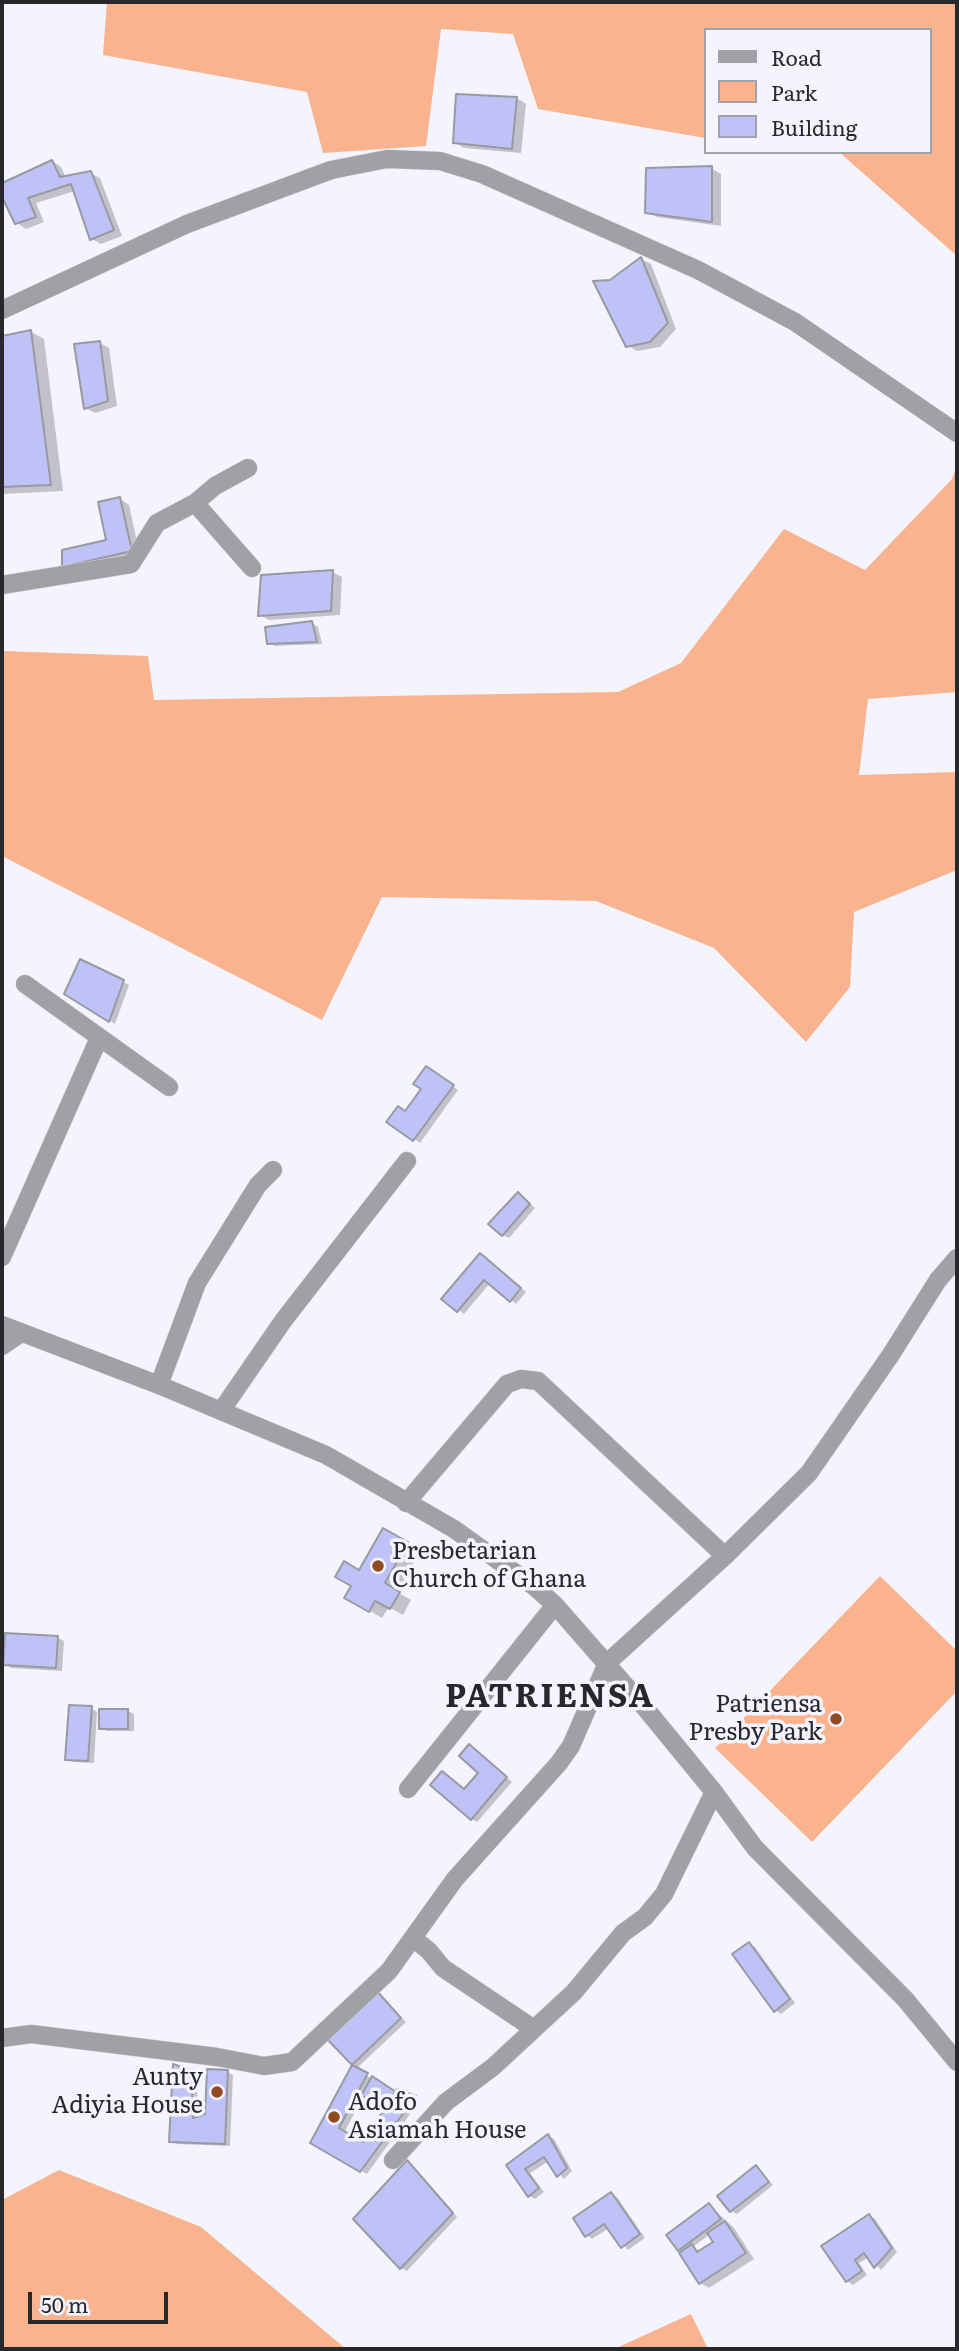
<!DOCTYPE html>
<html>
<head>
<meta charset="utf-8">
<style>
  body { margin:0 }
  #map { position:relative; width:959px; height:2351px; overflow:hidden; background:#f3f4fd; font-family:Literata,serif }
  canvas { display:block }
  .frame { position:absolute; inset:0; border:4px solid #27282b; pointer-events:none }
  .legend { position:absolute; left:704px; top:28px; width:228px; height:126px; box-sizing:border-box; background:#f3f4fd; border:2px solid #a1a2a9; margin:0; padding:9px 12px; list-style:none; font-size:21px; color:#27282b }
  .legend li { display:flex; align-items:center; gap:14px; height:35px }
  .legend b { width:35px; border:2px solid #a1a2a9 }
  .scale { position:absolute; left:28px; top:2292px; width:140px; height:32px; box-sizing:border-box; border:4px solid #27282b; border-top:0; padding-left:9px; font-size:21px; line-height:24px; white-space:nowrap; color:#27282b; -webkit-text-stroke:5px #f3f4fd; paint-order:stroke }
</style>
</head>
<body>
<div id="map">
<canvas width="959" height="2351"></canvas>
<div class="frame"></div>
<ul class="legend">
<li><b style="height:9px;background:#a0a1a4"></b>Road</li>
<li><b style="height:19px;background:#fab38d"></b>Park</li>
<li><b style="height:19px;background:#bec2f6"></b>Building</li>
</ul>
<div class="scale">50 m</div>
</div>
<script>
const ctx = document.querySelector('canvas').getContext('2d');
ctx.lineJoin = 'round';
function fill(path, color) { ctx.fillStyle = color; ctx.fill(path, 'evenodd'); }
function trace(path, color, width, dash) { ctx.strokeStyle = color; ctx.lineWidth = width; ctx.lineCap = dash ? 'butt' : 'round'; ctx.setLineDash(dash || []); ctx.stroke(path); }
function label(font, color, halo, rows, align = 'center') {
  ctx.font = font + ' Literata,serif'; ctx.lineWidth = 7; ctx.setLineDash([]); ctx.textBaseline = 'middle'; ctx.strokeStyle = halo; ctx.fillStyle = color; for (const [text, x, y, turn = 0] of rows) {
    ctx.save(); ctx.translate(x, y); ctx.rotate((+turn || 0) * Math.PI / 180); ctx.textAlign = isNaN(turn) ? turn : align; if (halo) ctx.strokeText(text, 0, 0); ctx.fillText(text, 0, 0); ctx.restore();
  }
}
const green = new Path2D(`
  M880 1576 957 1651V1691L812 1842 715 1748Z`);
const forest = new Path2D(`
  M107 2H957V256L839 152H929V30H705V138L538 109 513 34 441 29 426 146 323 153 307 92 103 55Z
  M957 465V692L868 699 859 775 957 772V870L854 912 850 987 806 1042 714 948 596 901 382 897 322 1020 2 856V651L148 656 154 700 618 692 681 663 784 529 865 570 952 479Z
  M59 2170 201 2227 346 2349H2V2200Z
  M691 2314 708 2349H614Z`);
const shadow = new Path2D(`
  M517 98 526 104 521 153 464 148 454 142Z
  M52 161 61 167 66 178 90 173 100 178 122 236 101 244 92 239 75 191 36 203 44 222 26 229 17 223 2 193V185Z
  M711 168 721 174V226L657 217 647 212Z
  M641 259 651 264 676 329 660 347 637 351 627 345Z
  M31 332 44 339 63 491 2 494V338Z
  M100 343 109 348 117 406 95 413 85 408Z
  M120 499 129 505 140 556 73 571 64 566 108 542Z
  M332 572 342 577 340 615 269 620 260 615Z
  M312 623 318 627 322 644 275 646 269 643Z
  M123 982 129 985 115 1024 66 994Z
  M433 1072 458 1090 420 1143 389 1121 406 1113Z
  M524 1198 535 1208 509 1238 503 1235Z
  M486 1259 526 1292 516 1304 490 1283 464 1314 444 1299Z
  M383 1530 420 1551 397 1592 411 1600 403 1615 389 1607 382 1618 346 1597Z
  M58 1638 64 1641 62 1671 11 1668 5 1664Z
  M91 1708 97 1712 94 1763 73 1762 67 1759Z
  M128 1711 134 1714V1731H107L101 1728Z
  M475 1750 512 1782 477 1822 472 1819 465 1791 480 1773Z
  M749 1944 755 1947 795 2003 781 2014 775 2010Z
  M376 1992 406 2022 356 2069 395 2093 420 2100 367 2174 312 2142 355 2063ZM364 2095 388 2106 363 2144 344 2133Z
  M190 2072 196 2075 199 2118 207 2115 227 2072 233 2075 230 2146 177 2144 171 2141Z
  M548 2136 554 2139 572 2171 564 2179 549 2161 530 2173 544 2192 535 2199 529 2196 509 2165Z
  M407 2162 457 2217 407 2271 401 2268Z
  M756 2167 773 2185 737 2214 731 2211Z
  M611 2194 617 2197 645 2238 628 2250 609 2228 592 2239 587 2235Z
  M709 2205 734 2228 754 2259 709 2288 700 2283 679 2249ZM710 2234 715 2242 701 2252 693 2247Z
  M869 2216 875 2219 897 2252 881 2270 869 2257 859 2263 867 2275 853 2285 847 2281 824 2246Z`);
const building = new Path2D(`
  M456 94 517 97 512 149 453 143Z
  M52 160 60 177 91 171 114 230 90 240 71 184 28 198 36 217 15 224 2 197V183Z
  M712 166V222L645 213 646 168Z
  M641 257 668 323 650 342 626 347 593 281 610 280Z
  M31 330 51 485 2 487V336Z
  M100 341 108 401 84 409 74 344Z
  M120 497 132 551 62 567V550L106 540 98 502Z
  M333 570 331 611 258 616 261 575Z
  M312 621 317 642 267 644 265 627Z
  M80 959 124 980 109 1022 64 994Z
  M426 1066 454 1085 413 1141 386 1122 398 1106 405 1111 421 1089 413 1084Z
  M518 1192 530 1204 502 1236 488 1224Z
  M480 1253 521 1288 510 1302 484 1280 457 1312 441 1299Z
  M383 1528 408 1542 385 1583 400 1592 390 1609 375 1601 369 1612 344 1598 351 1586 335 1577 344 1561 359 1570Z
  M5 1633 58 1636 56 1668 3 1665Z
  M69 1705 92 1706 88 1761 65 1760Z
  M99 1709H128V1729H99Z
  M469 1744 507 1777 471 1820 430 1785 442 1771 464 1789 478 1773 459 1756Z
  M749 1942 790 1999 774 2012 732 1954Z
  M376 1990 401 2018 352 2065 326 2038Z
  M173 2064 191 2070 193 2118 205 2114 207 2069 228 2070 225 2144 169 2142Z
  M352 2065 368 2073 339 2128 363 2142 397 2089 416 2096 360 2172 310 2143Z
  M372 2076 396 2092 386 2106 361 2096Z
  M548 2134 567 2168 557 2177 544 2157 525 2169 539 2188 528 2197 506 2165Z
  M407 2160 453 2213 400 2269 353 2219Z
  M756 2165 769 2182 730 2212 717 2196Z
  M611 2192 640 2234 621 2248 604 2224 585 2237 573 2218Z
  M709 2203 721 2219 678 2251 666 2235Z
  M869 2214 892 2248 874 2268 864 2253 855 2260 862 2271 846 2282 821 2246Z
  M725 2221 746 2253 699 2284 679 2253 692 2244 697 2252 713 2242 707 2233Z`);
const street = new Path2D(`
  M2 310 187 224 331 170 387 159 440 161 482 174 698 270 795 322 957 433
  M195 503 252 568
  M2 585 131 564 157 523 195 503 215 486 248 468
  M25 984 169 1087
  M2 1257 99 1038
  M2 1325 159 1385 326 1455 454 1529 535 1587 555 1605 646 1709 714 1792 755 1848 905 1999 957 2062
  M2 1346 21 1333
  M159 1385 197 1283 258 1185 273 1170
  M221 1411 283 1321 407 1161
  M406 1503 507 1384 521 1379 538 1381 725 1556
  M408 1789 555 1605
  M413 1938 429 1951 443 1968 534 2029
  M2 2038 31 2034 217 2057 264 2066 292 2062 389 1971 455 1879 559 1763 571 1746 607 1663 725 1556 809 1473 890 1356 938 1280 957 1258
  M393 2160 446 2102 493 2067 574 1992 623 1933 645 1917 664 1894 714 1792`);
const markers = [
  [378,1566,7,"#914b22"],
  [836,1719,7,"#914b22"],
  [217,2092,7,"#914b22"],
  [334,2117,7,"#914b22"]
];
const poiNames = [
  ["Presbetarian",392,1552],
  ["Church of Ghana",392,1580],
  ["Patriensa",822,1705,"right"],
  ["Presby Park",822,1733,"right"],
  ["Aunty",203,2078,"right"],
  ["Adiyia House",203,2106,"right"],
  ["Adofo",348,2103],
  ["Asiamah House",348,2131]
];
const districtNames = [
  ["PATRIENSA",550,1698]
];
fill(green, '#fab38d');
fill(forest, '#f9b38e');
fill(shadow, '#0003');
fill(building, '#bec2f6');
trace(building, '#9899a1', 2);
trace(street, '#cecfd7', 19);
trace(street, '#a0a1a4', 18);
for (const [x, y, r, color] of markers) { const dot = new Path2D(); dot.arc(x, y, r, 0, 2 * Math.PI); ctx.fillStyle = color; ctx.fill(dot); trace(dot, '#f3f4fd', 2.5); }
label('24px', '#27282b', '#f3f4fd', poiNames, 'left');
ctx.letterSpacing = '2px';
label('bold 32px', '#27282b', '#f3f4fd', districtNames);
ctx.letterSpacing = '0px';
</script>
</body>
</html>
